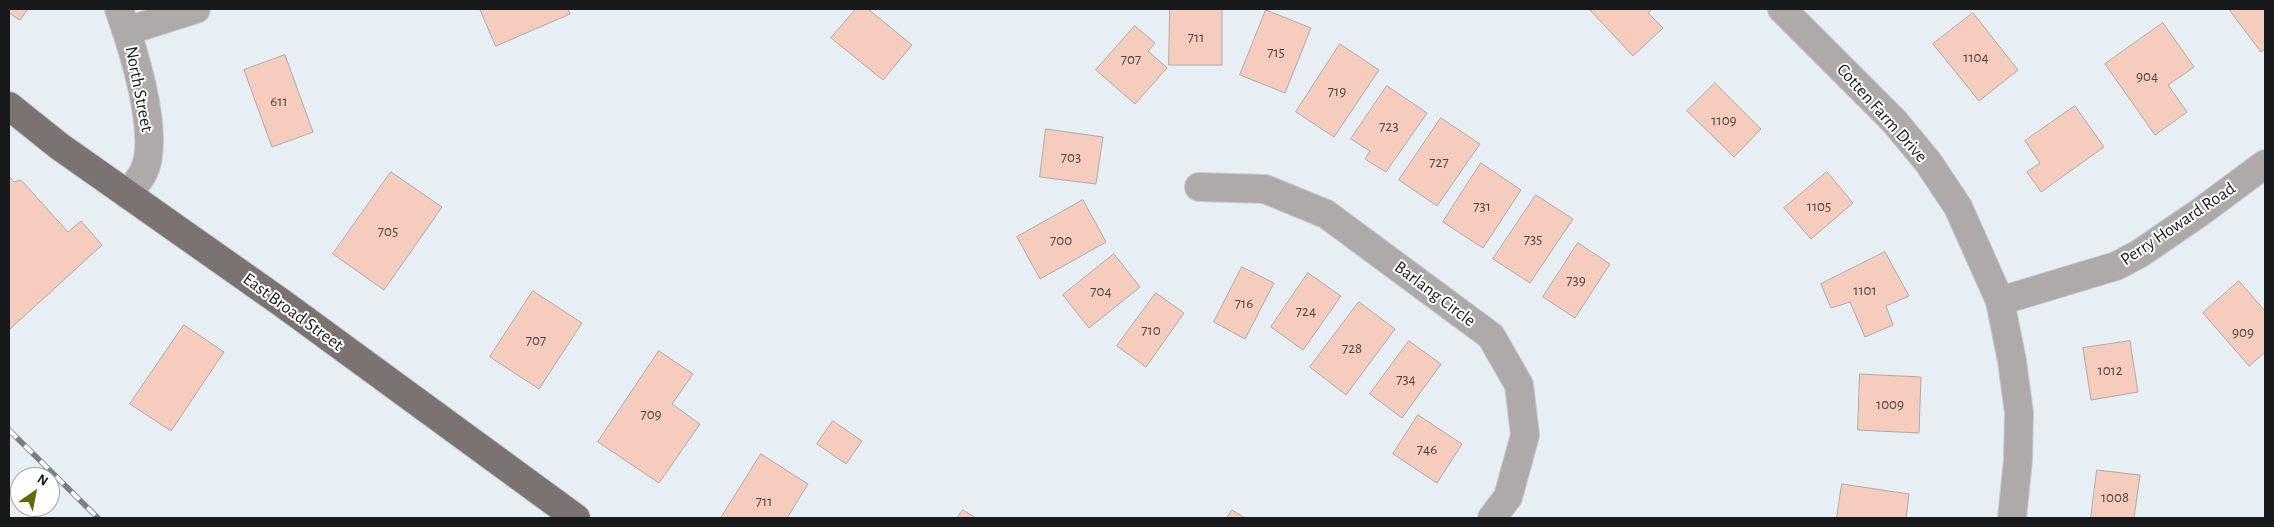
<!DOCTYPE html>
<html>
<head>
<meta charset="utf-8">
<style>
  body { margin:0 }
  #map { position:relative; width:2274px; height:527px; overflow:hidden; background:#e7eef4; font-family:"Alegreya Sans",sans-serif }
  canvas { display:block }
  .frame { position:absolute; inset:0; border:10px solid #17191b; pointer-events:none }
  .north { position:absolute; left:10px; top:467px; width:50px; height:50px; box-sizing:border-box; background:#fff; border:1px solid #a2a3a4; border-radius:50%; rotate:33deg; font-size:14px; font-weight:700; line-height:20px; text-align:center; color:#17191b }
  .north::after { content:''; display:block; margin:auto; width:18px; height:22px; background:#636808; clip-path:polygon(50% 0,100% 100%,50% 72%,0 100%) }
</style>
</head>
<body>
<div id="map">
<canvas width="2274" height="527"></canvas>
<div class="frame"></div>
<div class="north">N</div>
</div>
<script>
const ctx = document.querySelector('canvas').getContext('2d');
ctx.lineJoin = 'round';
function fill(path, color) { ctx.fillStyle = color; ctx.fill(path, 'evenodd'); }
function trace(path, color, width, dash) { ctx.strokeStyle = color; ctx.lineWidth = width; ctx.lineCap = dash ? 'butt' : 'round'; ctx.setLineDash(dash || []); ctx.stroke(path); }
function label(font, color, halo, rows, align = 'center') {
  ctx.font = font + ' "Alegreya Sans",sans-serif'; ctx.lineWidth = 4; ctx.setLineDash([]); ctx.textBaseline = 'middle'; ctx.strokeStyle = halo; ctx.fillStyle = color; for (const [text, x, y, turn = 0] of rows) {
    ctx.save(); ctx.translate(x, y); ctx.rotate((+turn || 0) * Math.PI / 180); ctx.textAlign = isNaN(turn) ? turn : align; if (halo) ctx.strokeText(text, 0, 0); ctx.fillText(text, 0, 0); ctx.restore();
  }
}
const building = new Path2D(`
  M9 9H28L20 20 9 13Z
  M480 9H568L570 14 496 46Z
  M856 9H868L912 45 883 80 831 38Z
  M1170 9H1222V65H1169Z
  M1592 9H1652L1648 13 1663 28 1633 56 1590 10Z
  M2233 9H2265V49L2261 52 2230 11Z
  M1266 10 1311 28 1285 93 1240 75Z
  M1973 13 2018 70 1979 101 1933 44Z
  M2163 23 2194 67 2168 85 2187 112 2155 135 2105 64Z
  M1135 26 1155 43 1148 51 1167 68 1135 104 1096 70Z
  M1340 44 1379 70 1334 137 1296 112Z
  M285 55 313 132 272 147 244 70Z
  M1715 83 1761 129 1734 157 1687 111Z
  M1387 86 1427 113 1386 172 1365 159 1370 151 1351 139Z
  M2075 106 2104 147 2041 192 2027 172 2040 163 2025 141Z
  M1441 118 1480 144 1437 206 1399 180Z
  M1046 129 1103 137 1096 184 1040 177Z
  M1481 163 1521 190 1483 248 1443 222Z
  M391 172 442 207 384 290 333 254Z
  M1827 172 1853 203 1811 239 1784 208Z
  M9 176 14 182 21 180 68 232 81 221 102 245 9 330Z
  M1536 195 1573 219 1530 283 1493 259Z
  M1083 200 1106 242 1040 279 1017 237Z
  M1578 243 1610 264 1575 318 1543 297Z
  M1885 252 1909 296 1886 306 1893 325 1865 337 1850 302 1831 308 1821 284Z
  M1114 254 1140 287 1089 328 1063 295Z
  M1242 267 1274 283 1245 339 1214 322Z
  M1308 273 1341 296 1303 350 1271 327Z
  M2239 281 2265 311V352L2249 366 2203 313Z
  M533 291 582 323 539 389 490 357Z
  M1156 293 1184 313 1146 367 1117 346Z
  M1359 302 1395 329 1346 395 1310 367Z
  M184 325 224 352 171 431 130 404Z
  M1409 341 1441 364 1402 418 1370 394Z
  M2130 341 2138 392 2091 400 2083 348Z
  M659 351 693 374 672 404 700 424 659 483 598 442Z
  M1860 374 1921 377 1919 433 1858 430Z
  M1418 415 1462 444 1437 483 1393 454Z
  M833 421 862 441 846 464 817 444Z
  M761 454 808 484 787 518H721Z
  M2097 470 2140 475 2134 518H2091Z
  M1842 484 1909 494 1906 518H1837Z
  M963 510 976 518H957Z
  M1232 510 1245 518H1227Z`);
const minor = new Path2D(`
  M119 9C132 46 162 137 143 173 139 180 133 188 128 195
  M1782 9 1894 121 1928 162 1958 207 2000 301 2012 361 2019 413 2018 460 2012 518
  M127 31 196 9
  M1199 187 1265 189 1326 214 1491 336 1519 385 1525 435 1508 497 1492 518
  M2000 301 2116 266 2139 254 2199 213 2265 164`);
const major = new Path2D(`
  M9 106 59 146 282 303 576 518`);
const rail = new Path2D(`
  M9 430 98 518`);
const numberNames = [
  ["711",1196,37],
  ["715",1276,52],
  ["1104",1976,57],
  ["707",1131,59],
  ["904",2147,76],
  ["719",1337,91],
  ["611",279,101],
  ["1109",1724,120],
  ["723",1389,126],
  ["703",1071,157],
  ["727",1439,162],
  ["731",1482,206],
  ["1105",1819,206],
  ["705",388,231],
  ["735",1533,239],
  ["700",1061,240],
  ["739",1576,280],
  ["1101",1865,290],
  ["704",1101,291],
  ["716",1244,303],
  ["724",1306,311],
  ["710",1151,330],
  ["909",2243,332],
  ["707",536,340],
  ["728",1352,348],
  ["1012",2110,370],
  ["734",1406,379],
  ["1009",1890,404],
  ["709",651,414],
  ["746",1427,449],
  ["1008",2115,497],
  ["711",764,501]
];
const streetNames = [
  ["North Street",139,89,79],
  ["Cotten Farm Drive",1882,113,48],
  ["Perry Howard Road",2178,224,-34],
  ["Barlang Circle",1435,294,37],
  ["East Broad Street",293,312,36]
];
fill(building, '#f6ccbf');
trace(building, '#b1a8a6', 1);
trace(minor, '#c6ccd1', 30);
trace(major, '#c6ccd1', 30);
trace(minor, '#aeaaa9', 28);
trace(major, '#7a7372', 28);
trace(rail, '#7a7f82', 5.5);
trace(rail, '#fff', 4, [11]);
label('15px', '#4f4644', null, numberNames);
label('18px', '#17191b', '#fff', streetNames);
</script>
</body>
</html>
